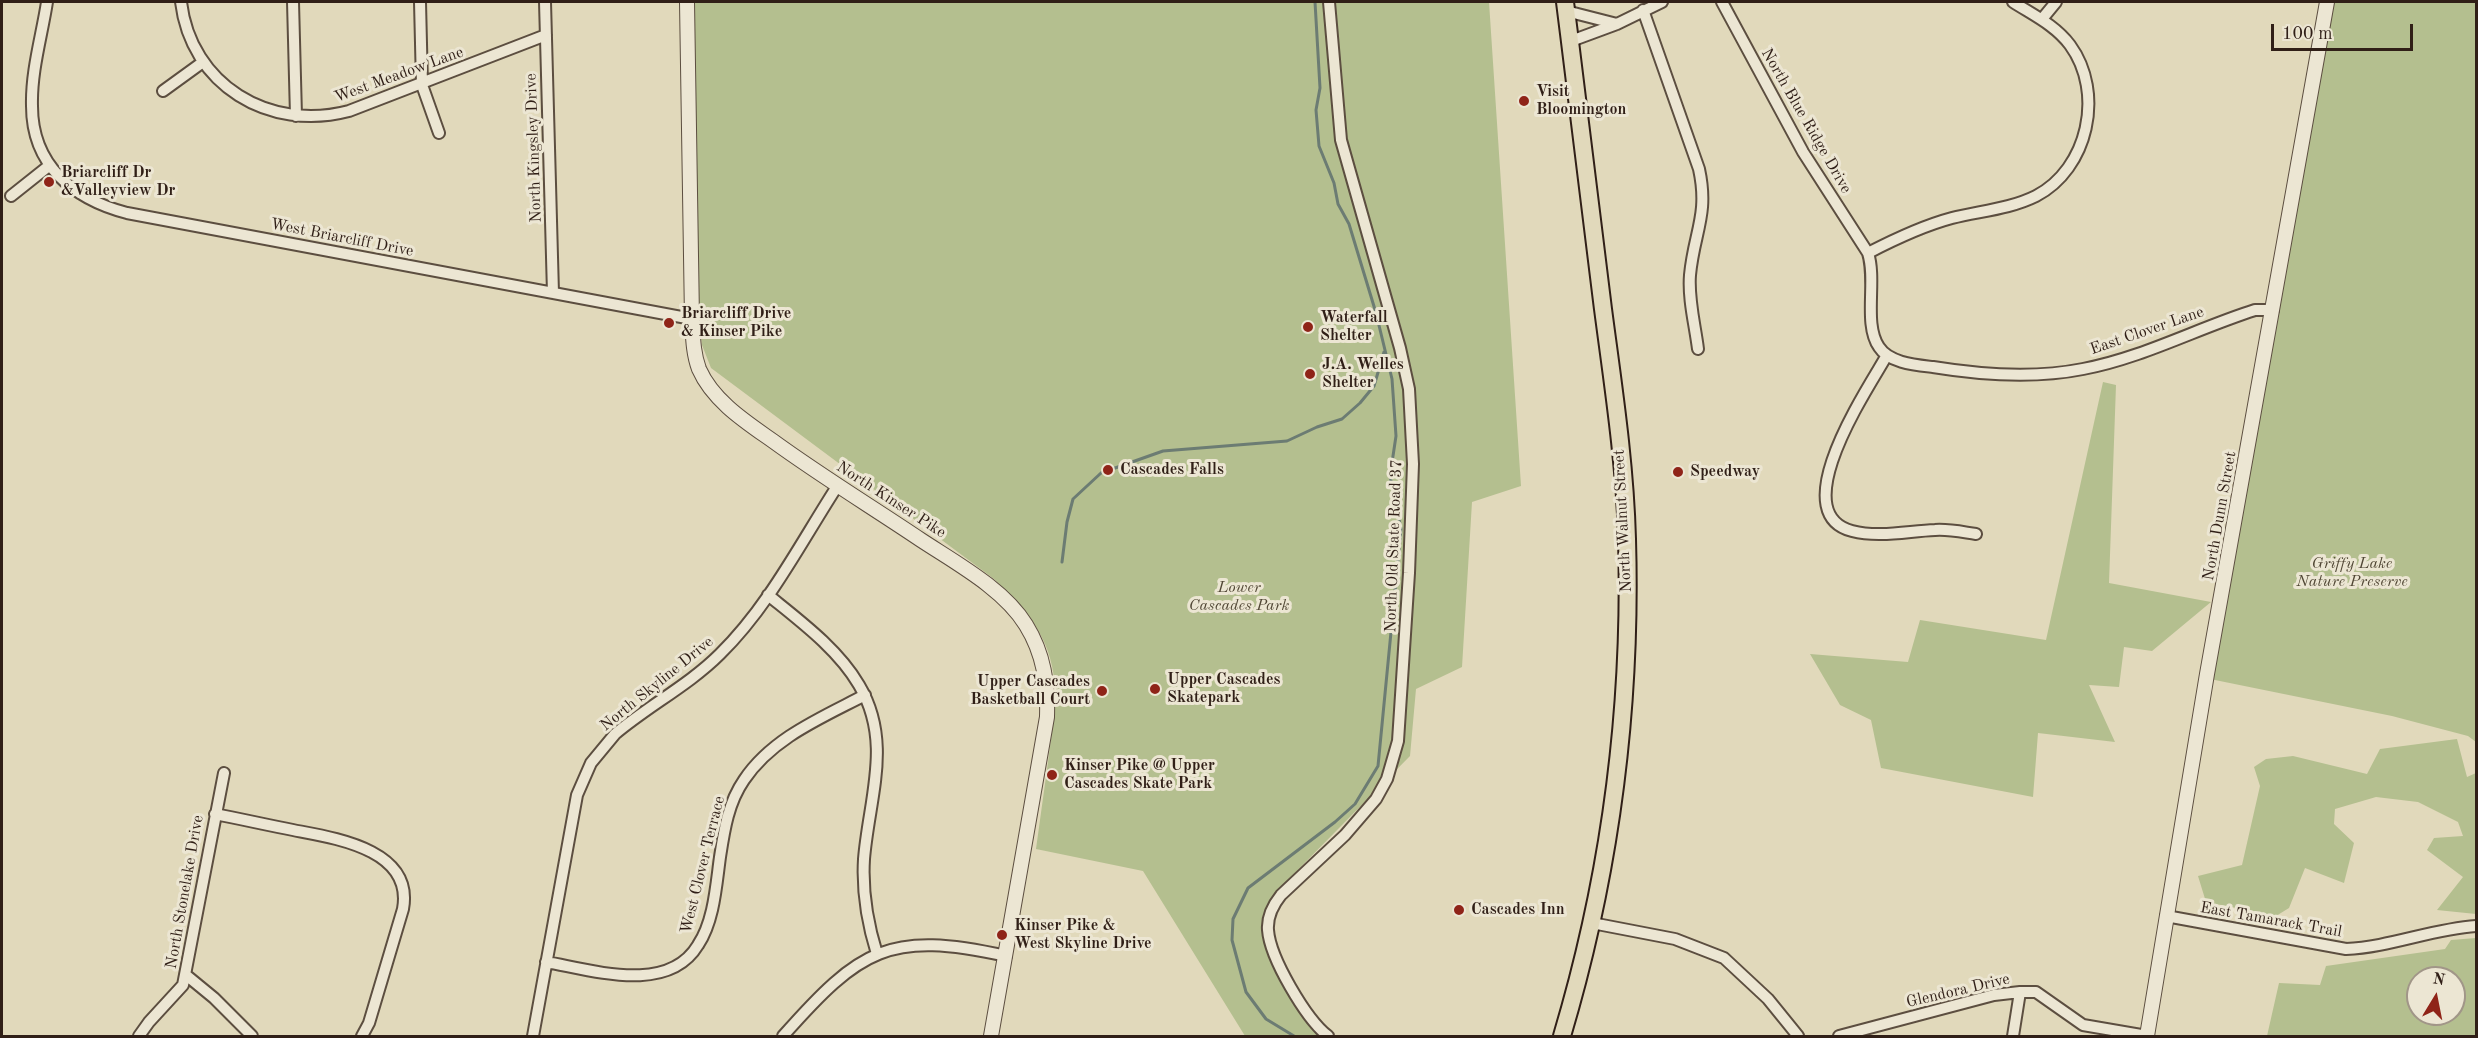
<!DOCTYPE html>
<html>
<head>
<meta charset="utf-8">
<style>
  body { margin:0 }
  #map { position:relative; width:2478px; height:1038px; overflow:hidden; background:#e1d9bb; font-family:"Old Standard TT",serif }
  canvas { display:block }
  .frame { position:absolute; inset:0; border:3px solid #301f17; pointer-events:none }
  .north { position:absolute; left:2406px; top:966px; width:60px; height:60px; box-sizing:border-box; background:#ece6d3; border:2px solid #a19688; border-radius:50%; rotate:10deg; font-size:16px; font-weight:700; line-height:24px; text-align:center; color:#301f17 }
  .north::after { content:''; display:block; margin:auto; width:21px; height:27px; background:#8f2418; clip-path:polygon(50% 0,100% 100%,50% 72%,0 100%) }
  .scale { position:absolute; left:2271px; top:24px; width:142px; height:27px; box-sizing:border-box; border:3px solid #301f17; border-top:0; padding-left:8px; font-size:18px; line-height:21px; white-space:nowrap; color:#301f17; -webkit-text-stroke:4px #ece6d3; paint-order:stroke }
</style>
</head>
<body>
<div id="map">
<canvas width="2478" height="1038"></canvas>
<div class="frame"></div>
<div class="north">N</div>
<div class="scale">100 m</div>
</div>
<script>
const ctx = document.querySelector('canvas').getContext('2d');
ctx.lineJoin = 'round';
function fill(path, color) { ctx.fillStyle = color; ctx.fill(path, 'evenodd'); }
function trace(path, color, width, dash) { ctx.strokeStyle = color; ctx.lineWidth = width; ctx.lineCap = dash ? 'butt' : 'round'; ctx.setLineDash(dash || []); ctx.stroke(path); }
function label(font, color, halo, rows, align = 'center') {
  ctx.font = font + ' "Old Standard TT",serif'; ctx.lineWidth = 6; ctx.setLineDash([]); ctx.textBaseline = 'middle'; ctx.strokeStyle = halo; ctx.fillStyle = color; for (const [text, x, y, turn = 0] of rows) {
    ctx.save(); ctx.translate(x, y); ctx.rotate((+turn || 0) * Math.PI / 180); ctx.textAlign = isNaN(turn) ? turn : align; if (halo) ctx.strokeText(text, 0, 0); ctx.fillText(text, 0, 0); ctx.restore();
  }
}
const green = new Path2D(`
  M694 2H1489L1521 486 1472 502 1462 667 1416 689 1410 756 1276 892 1269 902 1264 923 1302 1012 1321 1036H1245L1143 871 1036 849C1040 820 1044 791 1048 762 1053 722 1062 683 1045 644 1034 618 1014 598 994 579L711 368 702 345 699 316Z
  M2326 2H2476V742L2468 736 2392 716 2210 679Z
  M2103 382 2116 385 2109 583 2211 602 2152 651 2124 647 2119 687 2089 685 2115 742 2038 733 2033 797 1881 768 1871 720 1840 705 1810 654 1908 662 1920 620 2046 640Z
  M2457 739 2467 777 2476 773V914L2437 910 2463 877 2427 850 2434 838 2463 836 2458 822 2418 802 2376 797 2335 809 2334 824 2354 843 2344 883 2305 868 2289 908 2276 916 2206 902 2198 876 2242 865 2260 786 2254 767 2266 759 2293 756 2367 774 2380 749Z
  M2476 938V1036H2267L2279 983 2320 985 2326 966 2445 949 2451 940ZM2418 978H2454V1014H2418Z`);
const stream = new Path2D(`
  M1062 562 1067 522 1073 499 1101 473 1163 451 1287 441 1317 427 1342 419 1360 403 1374 386 1384 352
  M1294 1036 1266 1019 1246 992 1232 940 1233 919 1248 888 1335 822 1355 804 1378 766 1401 529 1390 476 1396 436 1392 379 1376 313 1349 224 1338 204 1334 183 1319 146 1316 110 1320 88 1315 2`);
const minor = new Path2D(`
  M47 2C42 35 31 71 32 106 32 165 73 199 127 213L692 319
  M181 2C191 85 269 132 349 111L546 35
  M293 2 296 116
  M420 2 422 85 439 133
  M545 2 553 293
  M1722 2 1803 152 1868 253C1877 281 1863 324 1879 347 1889 363 1916 365 1933 367 1982 375 2033 379 2083 369 2142 358 2198 328 2255 310H2273
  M1643 10 1699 169C1709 215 1694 232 1690 275 1688 299 1695 325 1698 349
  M1566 11 1617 24
  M2042 19 2056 2
  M1571 41 1617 24 1662 2
  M163 91 203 62
  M11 196 50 165
  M1868 253C1895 239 1922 226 1952 218 1980 211 2010 209 2036 196 2088 169 2105 93 2070 45 2055 25 2033 15 2013 2
  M1887 355C1869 387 1783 513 1852 531 1879 538 1908 531 1935 530 1949 529 1962 532 1976 534
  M768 595C800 621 838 649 859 685 893 742 869 798 864 859 862 892 867 922 877 954
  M215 814C241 819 267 825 293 830 334 838 414 849 403 909L369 1023 362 1036
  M2166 916 2346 949C2390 947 2432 929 2476 926
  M1592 923 1675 939 1724 958 1768 999 1798 1036
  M546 962C592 970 668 995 698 945 714 921 716 886 720 857 724 831 728 803 744 780 772 738 821 718 865 695
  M186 975 214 998 252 1036
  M139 1036 149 1022 183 985 224 773
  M533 1036 577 795 591 763 615 734C648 706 689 685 720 654 769 606 801 542 838 485
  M783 1036C860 949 889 930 1006 956
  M1328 1036C1306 1019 1270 958 1268 930 1267 917 1273 905 1281 895L1345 835 1376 799 1387 779 1398 741 1409 573 1413 464 1409 389 1400 348 1341 140 1329 2
  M1839 1036 1994 995 2020 992H2036L2083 1025 2147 1036
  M2013 1036 2020 992`);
const tertiary = new Path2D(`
  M687 2 692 319C693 336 693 353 699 369 713 401 746 422 773 441 821 476 872 507 921 540 956 563 1004 589 1026 625 1044 654 1048 684 1047 717L991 1036
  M2147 1036 2207 674 2327 2`);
const primary = new Path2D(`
  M1562 1036C1611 872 1632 710 1627 539 1625 462 1613 385 1603 309 1590 206 1578 104 1565 2`);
const markers = [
  [1524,101,6,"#8f2418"],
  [49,182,6,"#8f2418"],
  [669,323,6,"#8f2418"],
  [1308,327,6,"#8f2418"],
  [1310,374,6,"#8f2418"],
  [1108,470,6,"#8f2418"],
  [1678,472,6,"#8f2418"],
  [1155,689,6,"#8f2418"],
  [1102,691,6,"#8f2418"],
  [1052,775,6,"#8f2418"],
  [1459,910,6,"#8f2418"],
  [1002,935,6,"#8f2418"]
];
const streetNames = [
  ["West Meadow Lane",399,75,-20],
  ["North Blue Ridge Drive",1806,121,60],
  ["North Kingsley Drive",534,148,-92],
  ["West Briarcliff Drive",342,238,11],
  ["East Clover Lane",2147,331,-19],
  ["North Kinser Pike",891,500,33],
  ["North Dunn Street",2220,516,-80],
  ["North Walnut Street",1623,521,-93],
  ["North Old State Road 37",1394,546,-88],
  ["North Skyline Drive",657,684,-39],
  ["West Clover Terrace",703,865,-76],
  ["North Stonelake Drive",185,892,-80],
  ["East Tamarack Trail",2271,920,10],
  ["Glendora Drive",1958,991,-13]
];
const poiNames = [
  ["Visit",1536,92],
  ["Bloomington",1536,110],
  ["Briarcliff Dr",61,173],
  ["&Valleyview Dr",61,191],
  ["Briarcliff Drive",681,314],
  ["& Kinser Pike",681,332],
  ["Waterfall",1320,318],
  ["Shelter",1320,336],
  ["J.A. Welles",1322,365],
  ["Shelter",1322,383],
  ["Cascades Falls",1120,470],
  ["Speedway",1690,472],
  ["Upper Cascades",1167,680],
  ["Skatepark",1167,698],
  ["Upper Cascades",1090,682,"right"],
  ["Basketball Court",1090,700,"right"],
  ["Kinser Pike @ Upper",1064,766],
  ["Cascades Skate Park",1064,784],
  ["Cascades Inn",1471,910],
  ["Kinser Pike &",1014,926],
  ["West Skyline Drive",1014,944]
];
const parkNames = [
  ["Griffy Lake",2352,564],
  ["Nature Preserve",2352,582],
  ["Lower",1239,588],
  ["Cascades Park",1239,606]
];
fill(green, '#b4bf8f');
trace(stream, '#6c7c73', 3);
trace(minor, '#5c4e40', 14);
trace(tertiary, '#5c4e40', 16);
trace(primary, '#301f17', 20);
trace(minor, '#ece6d3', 10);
trace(tertiary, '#ece6d3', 14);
trace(primary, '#e1d9bb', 16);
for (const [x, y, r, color] of markers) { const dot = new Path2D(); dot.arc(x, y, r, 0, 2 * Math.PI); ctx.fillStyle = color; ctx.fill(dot); trace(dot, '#ece6d3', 2); }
label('16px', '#301f17', '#ece6d3', streetNames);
label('bold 16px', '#301f17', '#ece6d3', poiNames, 'left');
label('italic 16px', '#514735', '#ece6d3', parkNames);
</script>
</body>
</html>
